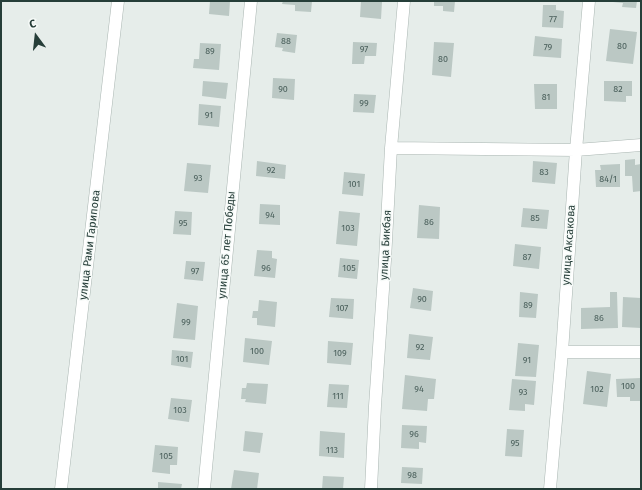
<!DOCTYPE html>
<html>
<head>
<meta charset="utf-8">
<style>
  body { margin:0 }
  #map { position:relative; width:642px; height:490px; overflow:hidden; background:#e6edea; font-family:"Fira Sans",sans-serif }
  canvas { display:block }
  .frame { position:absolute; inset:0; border:2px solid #263e39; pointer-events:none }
  .north { position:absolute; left:16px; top:16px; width:40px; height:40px; -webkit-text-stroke:3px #f6faf8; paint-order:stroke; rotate:345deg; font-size:11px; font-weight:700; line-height:16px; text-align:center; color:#263e39 }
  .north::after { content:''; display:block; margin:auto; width:14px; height:18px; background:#263e39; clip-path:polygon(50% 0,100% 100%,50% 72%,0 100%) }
</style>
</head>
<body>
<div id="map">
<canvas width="642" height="490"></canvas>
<div class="frame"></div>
<div class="north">С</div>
</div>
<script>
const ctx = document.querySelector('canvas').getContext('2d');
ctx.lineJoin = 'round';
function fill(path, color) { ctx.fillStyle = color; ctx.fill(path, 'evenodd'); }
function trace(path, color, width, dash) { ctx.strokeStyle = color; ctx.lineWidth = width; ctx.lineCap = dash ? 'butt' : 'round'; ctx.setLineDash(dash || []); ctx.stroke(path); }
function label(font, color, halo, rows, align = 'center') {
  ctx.font = font + ' "Fira Sans",sans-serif'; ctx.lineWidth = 3; ctx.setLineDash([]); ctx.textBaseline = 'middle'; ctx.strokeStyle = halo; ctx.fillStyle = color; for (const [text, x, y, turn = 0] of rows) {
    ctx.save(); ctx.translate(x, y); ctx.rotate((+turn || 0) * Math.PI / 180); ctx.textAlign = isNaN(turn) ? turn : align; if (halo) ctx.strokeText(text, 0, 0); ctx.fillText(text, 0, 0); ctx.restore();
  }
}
const building = new Path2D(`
  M210 1H230L229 16 209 14Z
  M283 1H312L311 12 295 11V5L282 4Z
  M361 1 382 2 381 19 360 17Z
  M434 1H455L454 12 443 11V6H434Z
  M613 1H637L636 8 622 7 623 3 613 2Z
  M543 5H556V10L564 11 563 28 542 27Z
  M610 29 637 32 633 64 606 61Z
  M277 33 297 35 295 53 282 51 283 48 275 47Z
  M535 36 562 39 561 58 533 56Z
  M353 42 377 43 376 56H365L364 64H352Z
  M434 42 454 43 451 77 432 75Z
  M200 43 221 44 219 70 193 68 194 59H199Z
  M273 78 295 79 294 100 272 98Z
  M203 81 228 83 226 99 202 96Z
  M604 81H632V96H626V102L604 101Z
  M534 84H557V109H535Z
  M354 94 376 95 374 113 353 112Z
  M199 104 221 106 219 127 198 125Z
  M635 159V165L641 164V191L633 192 632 176H625V160Z
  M257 161 286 165 285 179 256 176Z
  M533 161 557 163 555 184 532 182Z
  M187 163 211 165 208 193 184 191Z
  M620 164V187H596L595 170H601L600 165Z
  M344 172 365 174 363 196 342 194Z
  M260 204 280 205V225L259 224Z
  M419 205 440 207 439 239 417 238Z
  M523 208 549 210 547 229 521 227Z
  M175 211 192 212 191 235 173 234Z
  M339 211 360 213 357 246 336 244Z
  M515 244 541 247 539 269 513 266Z
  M257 250 272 251V258L277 259 275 278 254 276Z
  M340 258 359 260 357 279 338 277Z
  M186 261 205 262 203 281 184 279Z
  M413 288 433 291 431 311 410 308Z
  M520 292 538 294 536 318 519 317Z
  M610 292H617L618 328 581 329V308L610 307Z
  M623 297 641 298V328L622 327Z
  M331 298 354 299 353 319 329 317Z
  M259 300 277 302 275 327 257 325V318H252L253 311H258Z
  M177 303 198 306 195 340 173 338Z
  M409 334 433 337 430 360 407 358Z
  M245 338 272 341 269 365 243 362Z
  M328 341 353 343 351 365 327 363Z
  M518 343 539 345 536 377 515 376Z
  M172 350 193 352 191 368 171 365Z
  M587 371 611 374 607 407 583 404Z
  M405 375 436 379 434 399H428L427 411 402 409Z
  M641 378V401H630V397H617L616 379Z
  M512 379 536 381 534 405 525 404V411L509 410Z
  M247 383 268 384 266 404 245 402 246 399H241L242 388H246Z
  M329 384 349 385 347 408 327 407Z
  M171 398 192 400 189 422 168 419Z
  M402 425 427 426 426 443 419 442V449L401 448Z
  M507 429 524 430 522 457 505 456Z
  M245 431 263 433 260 453 243 451Z
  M320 431 345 433 344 458 319 456Z
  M155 445 178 447 177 465H170V474L152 472Z
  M402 467 423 468 422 484 401 483Z
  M234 470 259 473 257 489H231Z
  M323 476 344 477 343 489H322Z
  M158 482 182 484 181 489H158Z`);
const street = new Path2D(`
  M391 148 576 150 641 145
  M562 352H641
  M61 489 118 1
  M204 489 251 1
  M371 489 375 406 385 260 391 148 404 1
  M550 489 562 352 576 150 589 1`);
const numberNames = [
  ["77",553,19],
  ["88",286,41],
  ["80",622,46],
  ["79",548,47],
  ["97",364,49],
  ["89",210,51],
  ["80",443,59],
  ["90",283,89],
  ["82",618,89],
  ["81",546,97],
  ["99",364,103],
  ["91",209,115],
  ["92",271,170],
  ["83",544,172],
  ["93",198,178],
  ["84/1",608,179],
  ["101",354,184],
  ["94",270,215],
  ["85",535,218],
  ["86",429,222],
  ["95",183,223],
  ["103",348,228],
  ["87",527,257],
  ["96",266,268],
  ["105",349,268],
  ["97",195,271],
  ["90",422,299],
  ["89",528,305],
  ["107",342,308],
  ["86",599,318],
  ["99",186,322],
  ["92",420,347],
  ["100",257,351],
  ["109",340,353],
  ["101",182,359],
  ["91",527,360],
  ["100",628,386],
  ["94",419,389],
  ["102",597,389],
  ["93",523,392],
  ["111",338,396],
  ["103",180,410],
  ["96",414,434],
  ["95",515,443],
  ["113",332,450],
  ["105",166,456],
  ["98",412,475]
];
const streetNames = [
  ["улица Рами Гарипова",90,245,-83],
  ["улица 65 лет Победы",227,245,-85],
  ["улица Бикбая",386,245,-87],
  ["улица Аксакова",569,245,-86]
];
fill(building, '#bbc8c4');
trace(street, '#a9b5b1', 13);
trace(street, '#fff', 12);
label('9px', '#4b605c', null, numberNames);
label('11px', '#263e39', '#f6faf8', streetNames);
</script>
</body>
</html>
